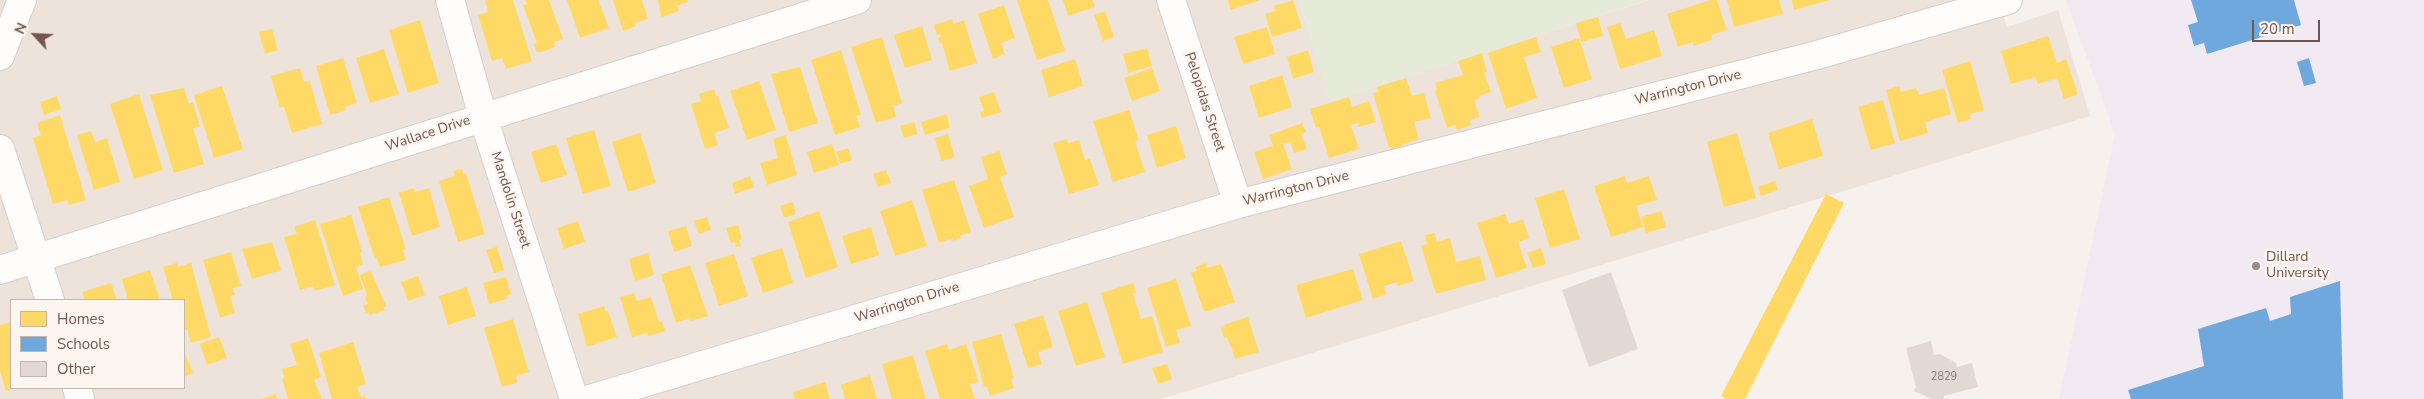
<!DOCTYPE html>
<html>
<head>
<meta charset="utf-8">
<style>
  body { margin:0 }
  #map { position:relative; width:2424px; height:399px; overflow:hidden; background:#f6f1ed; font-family:"Nunito Sans",sans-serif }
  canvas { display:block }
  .legend { position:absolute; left:10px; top:299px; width:175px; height:90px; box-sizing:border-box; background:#fdf5ef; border:1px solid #c5b5af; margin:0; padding:6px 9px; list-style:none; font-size:15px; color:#72564f }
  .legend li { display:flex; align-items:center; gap:10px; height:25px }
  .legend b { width:25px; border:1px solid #c5b5af }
  .north { position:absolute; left:10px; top:10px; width:50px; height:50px; -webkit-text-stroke:4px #fdf5ef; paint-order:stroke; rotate:295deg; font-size:14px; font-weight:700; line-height:20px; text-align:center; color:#72564f }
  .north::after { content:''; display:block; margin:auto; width:18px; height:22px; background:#72564f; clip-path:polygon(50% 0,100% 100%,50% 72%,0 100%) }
  .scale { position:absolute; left:2252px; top:20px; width:68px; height:22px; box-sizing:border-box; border:2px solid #72564f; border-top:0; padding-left:6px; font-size:15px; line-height:18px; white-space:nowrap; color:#72564f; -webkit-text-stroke:4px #fdf5ef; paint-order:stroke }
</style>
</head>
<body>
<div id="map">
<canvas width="2424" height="399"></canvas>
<ul class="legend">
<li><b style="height:14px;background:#ffd966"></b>Homes</li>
<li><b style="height:14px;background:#6fa8dc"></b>Schools</li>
<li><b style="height:14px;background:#e2d9d4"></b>Other</li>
</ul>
<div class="north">N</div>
<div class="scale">20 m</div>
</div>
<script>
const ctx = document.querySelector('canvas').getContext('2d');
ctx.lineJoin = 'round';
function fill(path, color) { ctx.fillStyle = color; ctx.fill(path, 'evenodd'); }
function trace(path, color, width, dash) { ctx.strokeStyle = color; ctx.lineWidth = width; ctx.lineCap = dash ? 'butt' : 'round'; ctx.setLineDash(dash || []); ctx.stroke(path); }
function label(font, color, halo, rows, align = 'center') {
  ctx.font = font + ' "Nunito Sans",sans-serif'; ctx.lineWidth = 5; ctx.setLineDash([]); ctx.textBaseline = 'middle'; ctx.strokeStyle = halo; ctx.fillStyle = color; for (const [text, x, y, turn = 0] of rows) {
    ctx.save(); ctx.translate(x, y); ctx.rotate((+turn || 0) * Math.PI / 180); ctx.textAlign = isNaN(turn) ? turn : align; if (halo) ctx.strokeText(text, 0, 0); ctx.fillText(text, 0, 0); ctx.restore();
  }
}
const residential = new Path2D(`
  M0 0H1299L1330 101 1649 0H1998L2007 27 2058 10 2090 116 1161 399H0ZM11 300H184V388H11Z`);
const education = new Path2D(`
  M2066 0H2424V399H2059L2115 134Z`);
const green = new Path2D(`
  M1299 0H1648L1330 102Z`);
const homes = new Path2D(`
  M488 0H513L532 61 506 69 502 58 492 61 478 15 488 12 485 1Z
  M525 0H549L563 39 554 42 555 47 541 52H536L534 44 537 43 523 5 527 4Z
  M567 0H598L609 28 580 38Z
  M613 0H642L648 19 635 23 636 26 623 31Z
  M658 0H687L688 2 677 6 679 11 661 17Z
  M1017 0H1048L1065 51 1037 60Z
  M1063 0H1093L1095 7 1068 16Z
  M1228 0H1260L1231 10Z
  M1293 0 1302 28 1272 37 1265 14 1275 11 1274 6Z
  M1711 0H1717L1727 30 1711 35 1712 40 1693 46V42L1678 47 1667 14Z
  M1727 0H1779L1783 14 1734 27Z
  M1792 0H1830L1794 10Z
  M1004 5 1015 38 1001 43 1005 54 993 59 978 14Z
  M1105 11 1114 37 1103 41 1094 15Z
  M1598 17 1603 36 1581 42 1576 23Z
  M952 19 954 24 964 20 977 63 950 71 942 43 940 44 938 38 941 37 940 34 937 35 934 25Z
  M420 20 439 83 408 93 389 30Z
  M1620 23 1626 39 1654 30 1662 56 1620 69 1607 27Z
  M922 26 932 60 905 68 894 35Z
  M1267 27 1275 54 1243 64 1234 37Z
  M272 29 278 50 265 54 259 32Z
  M2048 36 2057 63 2066 59 2078 94 2064 99 2057 78 2038 84 2035 77 2011 84 2001 51Z
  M882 37 902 103 893 106 896 117 876 123 851 47Z
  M1536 37 1541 52 1524 57 1537 98 1506 109 1488 53Z
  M1579 38 1592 79 1564 88 1551 47Z
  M1147 48 1152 66 1128 73 1123 54Z
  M384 49 399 94 370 103 356 58Z
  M841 50 861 115 856 116 860 127 835 135 811 60Z
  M1308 50 1314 72 1293 79 1287 57Z
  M1482 53 1487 72H1484L1491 92 1479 96 1480 98 1474 100 1480 117 1470 120 1471 125 1457 130 1455 125 1447 128 1435 91 1437 90 1435 83 1463 75 1458 61Z
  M343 58 357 103 345 107 346 110 330 115 316 66Z
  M1075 59 1083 86 1049 97 1041 70Z
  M1970 61 1984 110 1970 114 1971 119 1958 123 1942 70Z
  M800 67 818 123 789 132 771 74Z
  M300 68 304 82 310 81 322 124 292 133 284 107 280 108 271 76Z
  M1152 68 1160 91 1132 101 1124 78Z
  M1282 75 1292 107 1259 118 1249 86Z
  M1406 78 1412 96 1424 93 1431 118 1414 122 1419 139 1403 144 1405 152 1393 155 1391 147 1389 148 1373 93 1378 92 1377 87Z
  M759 81 776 130 747 140 730 91Z
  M222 86 243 149 214 158 194 95Z
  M1899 86 1901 92 1916 88 1919 95 1944 88 1951 114 1925 122 1928 133 1900 141 1886 90Z
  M184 88 189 104 193 102 200 127 193 128 204 164 174 173 150 95Z
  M714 89 716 96H718L729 128 714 133 718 145 705 149 691 104 701 101 699 94Z
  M994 92 1001 112 982 118 980 112 984 111 979 97Z
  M139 94 163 170 134 179 110 104Z
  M57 96 61 109 44 115 40 102Z
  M1349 97 1352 107 1369 101 1376 122 1359 127 1358 123 1351 125 1359 149 1329 158 1319 127 1316 128 1310 109Z
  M1883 100 1895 143 1871 150 1858 107Z
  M1129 110 1139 140 1135 141 1145 172 1113 182 1093 121Z
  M947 114 950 128 925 135 921 122Z
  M60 115 86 200 69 205 67 200 53 204 33 138 41 135 37 123Z
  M1812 119 1823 156 1779 169 1768 133Z
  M914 122 918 134 904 138 900 126Z
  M1302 123 1306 132 1301 134 1307 149 1294 153 1290 142 1283 144 1292 169 1263 179 1254 152 1273 146 1269 135Z
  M1176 126 1186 158 1157 168 1147 135Z
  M594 130 611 186 583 194 566 138Z
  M91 131 95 142 107 138 120 182 94 190 77 135Z
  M640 133 656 183 628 192 612 142Z
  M1737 133 1756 198 1724 207 1707 142Z
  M948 134 955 157 941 161 935 138Z
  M786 135 797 175 767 185 760 163 778 158 773 139Z
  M1067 139 1068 143 1079 140 1085 160 1090 159 1099 185 1069 194 1053 143Z
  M556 144 567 175 541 183 531 152Z
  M832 144 839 165 814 173 807 152Z
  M848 148 852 160 840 164 836 152Z
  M999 151 1007 174 1000 177 1014 217 984 228 969 186 988 179 981 157Z
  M462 169 463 174 466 173 485 234 458 242 439 181 455 176 453 171Z
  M886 170 891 183 878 187 873 174Z
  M750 176 754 187 735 194 732 183Z
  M1625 176 1627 183 1649 176 1657 200 1636 206 1643 227 1611 237 1594 186Z
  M954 180 971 232 960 236 961 238 953 241V238L939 243 922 190Z
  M1775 181 1778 190 1761 196 1758 187Z
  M414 188 415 192 429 188 440 227 412 236 399 193Z
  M1564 189 1580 239 1550 248 1535 198Z
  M1826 194 1844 203 1745 399H1726L1721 396Z
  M389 197 406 249 403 250 406 260 380 267 377 258 375 259 358 207Z
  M912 200 927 246 895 256 880 211Z
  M793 202 796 214 784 218 780 206Z
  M819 211 838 267 806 278 788 222Z
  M1661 211 1666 227 1646 233 1641 217Z
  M1505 214 1509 224 1523 219 1529 238 1518 242 1527 268 1496 278 1477 223Z
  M351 215 362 252 360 253 363 264 356 267 363 289 343 296 320 224Z
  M707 217 711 230 699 234 694 221Z
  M315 220 335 285 315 291 313 286 300 290 284 237 297 234 294 227Z
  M578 221 585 242 564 249 557 228Z
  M738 225 742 239 739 240 741 246 736 247 735 242 731 243 726 228Z
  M686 226 692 246 674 252 668 231Z
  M871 227 879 255 851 264 842 236Z
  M1435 233 1437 242 1450 238 1456 262 1480 256 1486 280 1436 294 1421 246 1427 244 1425 235Z
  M1401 241 1414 281 1398 286 1397 282 1384 286 1386 294 1373 299 1359 254Z
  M272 242 281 270 252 279 242 249Z
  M497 247 504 270 494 273 486 250Z
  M782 248 793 283 763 293 751 258Z
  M1541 248 1546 264 1533 268 1527 253Z
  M231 252 241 286 233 288 235 295 230 296 235 313 220 318 203 260Z
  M648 253 654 275 635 281 629 259Z
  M734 254 748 296 719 306 705 263Z
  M177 263 178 267 191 263 211 337 191 343 187 329 184 330V300H173L163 267Z
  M1206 263 1207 268 1221 264 1235 302 1204 312 1191 273 1197 271 1195 267Z
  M690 265 708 316 691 321 690 318 676 323 661 274Z
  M1353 269 1363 300 1306 318 1296 285Z
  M150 270 160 300H128L122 279Z
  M371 271 386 306 383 307 385 310 370 315 368 312 366 313 363 305 368 304 365 297 367 296 360 275Z
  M418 276 425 295 408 301 401 282Z
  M506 277 511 294 506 296 507 299 489 304 483 283Z
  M1176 279 1191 326 1176 330 1180 343 1166 347 1147 288Z
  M111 283 117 300H85L82 292Z
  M1133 283 1136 293 1133 294 1141 319 1152 316 1163 352 1123 364 1101 293Z
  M467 287 476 316 448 325 439 296Z
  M634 293 637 301 651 297 659 322 662 321 665 331 648 336 647 333 632 337 620 297Z
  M1087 302 1105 357 1076 366 1058 311Z
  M604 306 606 312 608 311 617 337 587 347 578 314Z
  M1043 315 1053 347 1038 352 1042 364 1028 368 1014 324Z
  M1248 317 1259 352 1235 359 1231 346H1230L1227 337 1224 338 1221 328 1225 327 1224 325Z
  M513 319 529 372 516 376 518 382 502 387 484 328Z
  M11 322V388H17L6 391 0 371V325Z
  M1001 334 1014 378 1011 379 1014 388 990 396 987 386 984 387 972 342Z
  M219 337 227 358 207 365 200 344Z
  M308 338 321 377 314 380 322 399H288L282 379 284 378 282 369 297 365 290 344Z
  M353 342 366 384 357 387 361 397 365 396 366 399H332L319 353Z
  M947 344 949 350 966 344 979 382 970 384 975 399H940L925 351Z
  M184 351 193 373 184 377Z
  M913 355 926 399H892L882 364Z
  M1167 364 1172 379 1158 384 1152 368Z
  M870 375 877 399H845L841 385Z
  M825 382 830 399H795L793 392Z
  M276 394 277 399H261Z`);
const schools = new Path2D(`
  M2191 0H2294L2301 25 2207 54 2204 43 2194 46 2188 25 2198 22Z
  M2309 58 2316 83 2304 86 2297 62Z
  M2340 281 2343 399H2131L2128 390 2204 366 2198 329 2266 308 2270 321 2291 314 2290 297Z`);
const building = new Path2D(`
  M1611 272 1638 349 1589 367 1562 290Z
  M1931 341 1934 355 1940 354 1956 363 1957 367 1972 363 1978 387 1944 396 1943 399H1932L1914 391 1916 387 1906 348Z`);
const street = new Path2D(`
  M450 0 483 117 574 399
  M1171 0 1238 204
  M0 56 22 0
  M0 149 50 300
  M0 270 857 0
  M77 388 80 399
  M590 399 1238 204 1817 55 2008 0`);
const markers = [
  [2256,266,5,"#a08c86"]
];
const numberNames = [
  ["2829",1944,377]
];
const streetNames = [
  ["Warrington Drive",1688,88,-14],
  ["Pelopidas Street",1204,102,72],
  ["Wallace Drive",428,134,-18],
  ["Warrington Drive",1296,189,-14],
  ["Mandolin Street",510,200,72],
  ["Warrington Drive",907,303,-17]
];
const poiNames = [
  ["Dillard",2266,258],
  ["University",2266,274]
];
fill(residential, '#eee3db');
fill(education, '#f1eaf2');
fill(green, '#e6ebd9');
fill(homes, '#ffd966');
fill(schools, '#6fa8dc');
fill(building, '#e2d9d4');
trace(street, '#d5cdca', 30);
trace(street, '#fefdfc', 28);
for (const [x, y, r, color] of markers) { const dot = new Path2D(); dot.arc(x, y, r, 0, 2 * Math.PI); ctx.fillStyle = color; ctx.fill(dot); trace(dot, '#fdf5ef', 2); }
label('11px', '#907972', null, numberNames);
label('14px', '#72564f', '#fdf5ef', streetNames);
label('14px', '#72564f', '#fdf5ef', poiNames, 'left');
</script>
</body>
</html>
